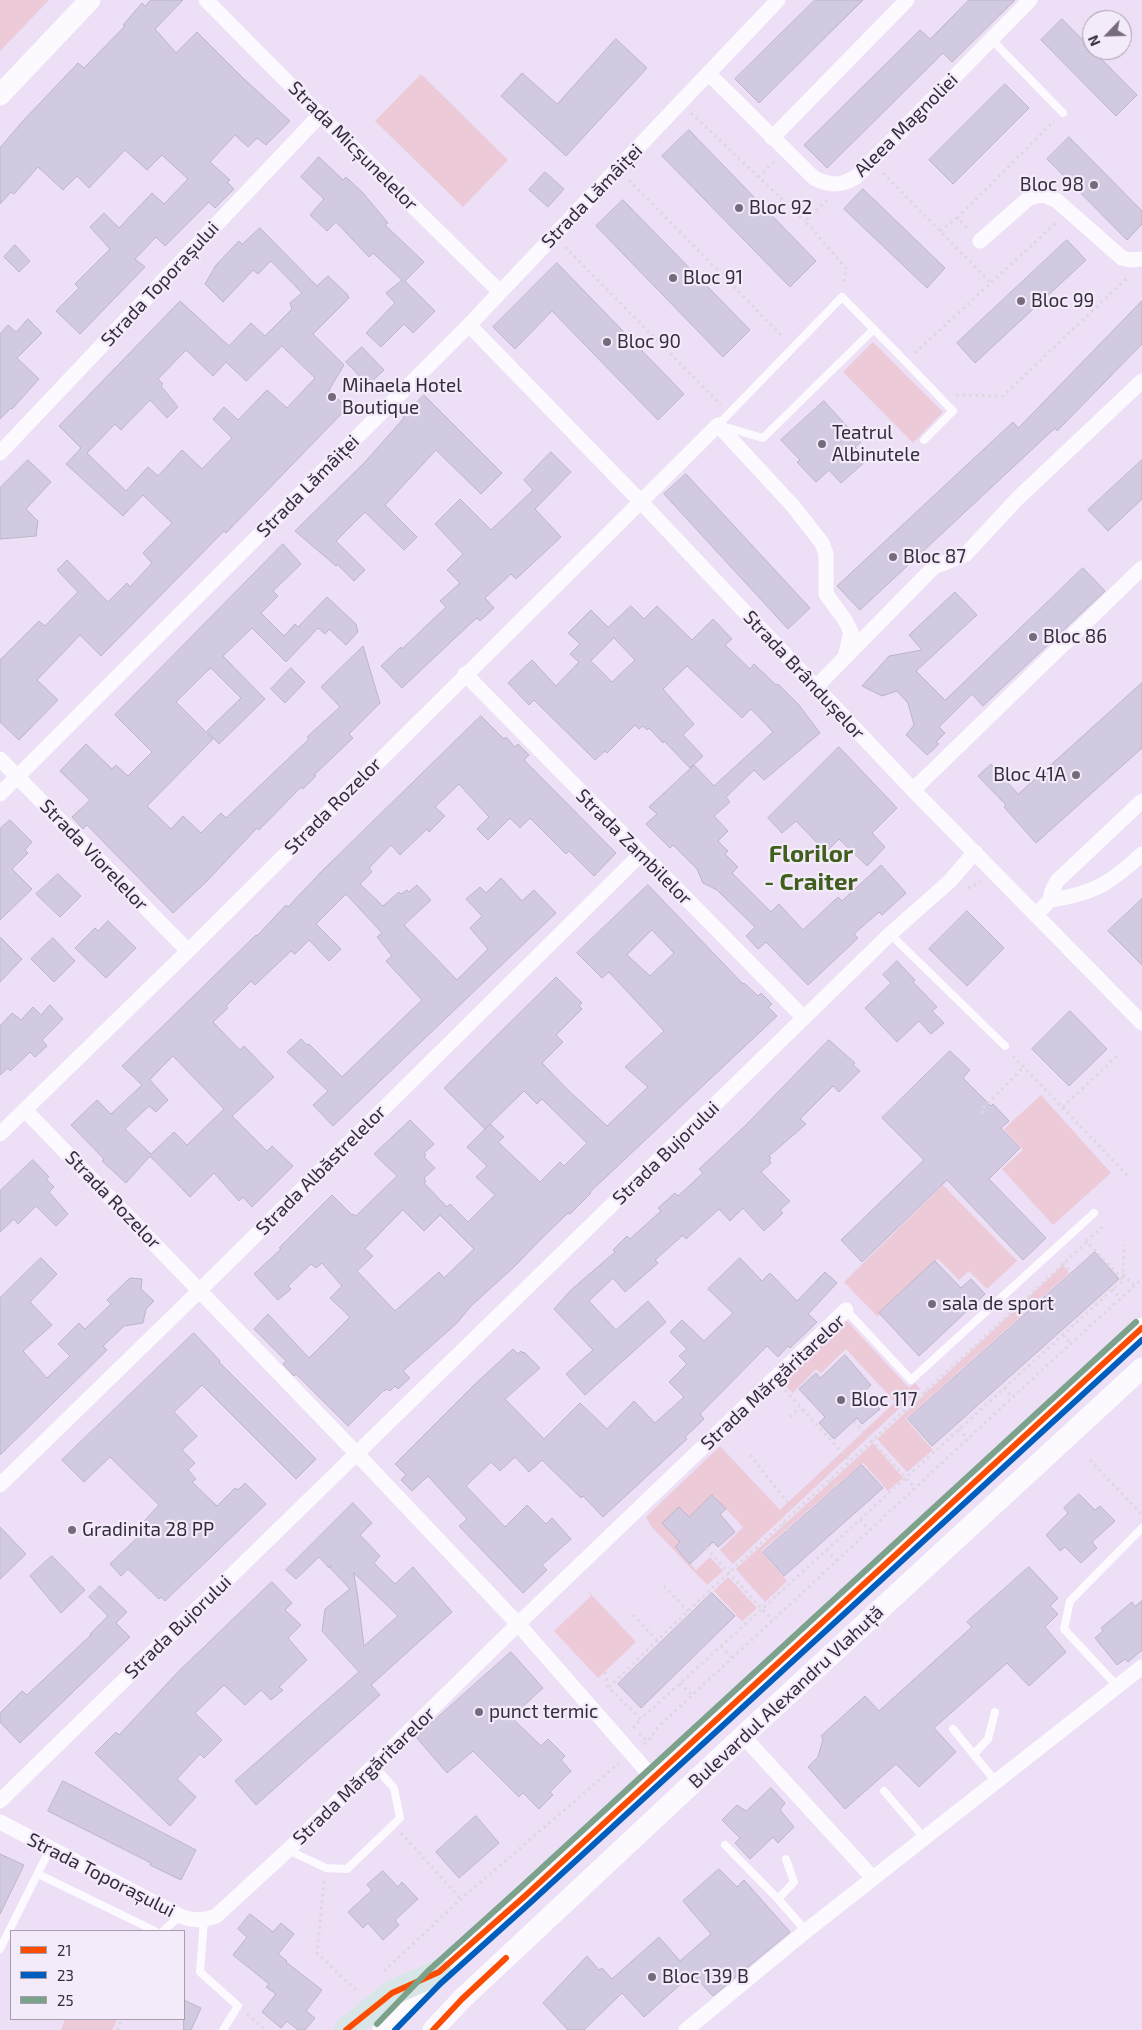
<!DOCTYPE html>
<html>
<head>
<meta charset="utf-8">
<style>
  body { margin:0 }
  #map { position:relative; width:1142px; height:2030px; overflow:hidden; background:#ecdff6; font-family:"Exo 2",sans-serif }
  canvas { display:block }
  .legend { position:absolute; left:10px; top:1930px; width:175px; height:90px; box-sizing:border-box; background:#f3eafa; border:1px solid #a79eae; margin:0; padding:6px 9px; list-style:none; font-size:15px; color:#352c3c }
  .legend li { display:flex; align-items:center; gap:10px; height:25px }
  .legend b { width:25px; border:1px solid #a79eae }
  .north { position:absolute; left:1082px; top:10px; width:50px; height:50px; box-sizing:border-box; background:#f3eafa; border:1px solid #a79eae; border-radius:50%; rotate:246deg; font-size:14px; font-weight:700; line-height:20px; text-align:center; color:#352c3c }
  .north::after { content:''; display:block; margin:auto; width:18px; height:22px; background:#756b7d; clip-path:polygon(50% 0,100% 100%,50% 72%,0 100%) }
</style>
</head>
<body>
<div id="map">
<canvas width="1142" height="2030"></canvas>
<ul class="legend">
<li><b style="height:6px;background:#fc4c01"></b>21</li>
<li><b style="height:6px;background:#005ebe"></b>23</li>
<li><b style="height:6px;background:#7da28b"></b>25</li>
</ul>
<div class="north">N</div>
</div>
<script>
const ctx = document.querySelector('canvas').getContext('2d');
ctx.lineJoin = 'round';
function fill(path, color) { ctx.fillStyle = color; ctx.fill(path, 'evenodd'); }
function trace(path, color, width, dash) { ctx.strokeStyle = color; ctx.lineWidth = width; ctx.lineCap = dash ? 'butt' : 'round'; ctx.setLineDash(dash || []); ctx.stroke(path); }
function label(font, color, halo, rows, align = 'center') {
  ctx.font = font + ' "Exo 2",sans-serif'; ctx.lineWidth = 4.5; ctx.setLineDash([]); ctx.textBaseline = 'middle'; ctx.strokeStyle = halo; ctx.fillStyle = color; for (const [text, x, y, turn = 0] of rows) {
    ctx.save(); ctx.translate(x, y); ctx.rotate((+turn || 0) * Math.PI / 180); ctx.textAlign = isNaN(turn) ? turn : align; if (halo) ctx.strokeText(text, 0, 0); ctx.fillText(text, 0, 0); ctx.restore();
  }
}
const green = new Path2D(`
  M0 0H49L0 51Z
  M421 74 508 160 463 207 375 121Z
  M873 342 943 412 913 443 843 372Z
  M1041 1095 1111 1173 1053 1225 1002 1169 1023 1150 1004 1129Z
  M943 1185 1017 1261 987 1289 969 1271 959 1280 938 1259 879 1313 878 1317 844 1282Z
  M1063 1265 1069 1273 906 1419 933 1450 907 1472 877 1439Z
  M844 1318 909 1388 915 1383 920 1389 733 1564 720 1550 743 1527 713 1495 689 1517 679 1507 663 1522 680 1542 675 1547 696 1570 710 1557 723 1571 707 1585 651 1526 646 1517 720 1446 780 1510 895 1402 846 1349 821 1373 816 1369 793 1393 780 1381Z
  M873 1443 903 1478 888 1491 863 1463 761 1551 787 1581 765 1602 736 1569Z
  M728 1577 757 1608 742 1621 714 1591Z
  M587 1590 636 1642 598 1678 554 1631 591 1596Z
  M65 2019H117L112 2030H61Z`);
const building = new Path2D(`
  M151 0H183L155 29 176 53 197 32 243 78 290 121 266 145 257 138 248 147 235 135 210 162 230 180 227 182 234 189 215 208 209 202 165 246 156 237 135 259 145 267 80 334 56 311 79 288 75 284 110 249 90 227 104 213 119 228 152 193 164 204 188 179 162 155 147 170 125 150 89 188 77 176 63 190 38 167 14 194 11 192 0 204V148L21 123 78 63 84 68 125 26 123 25 142 3 145 6Z
  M815 0H863L759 103 735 79Z
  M969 0H1015L952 62 943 53 827 168 804 145 920 30 930 39Z
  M1062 19 1137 95 1116 116 1041 40Z
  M616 39 647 68 566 156 501 96 522 73 557 104Z
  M1005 84 1029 108 953 184 929 160Z
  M689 130 816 261 790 287 662 156Z
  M1069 137 1142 211V224L1127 240 1047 159Z
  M319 157 343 180 346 177 363 193 388 223 385 225 424 262 405 281 435 311 413 333 404 324 381 347 366 333 395 303 386 293 402 280 373 253 369 257 336 222 327 231 310 215 324 199 301 177Z
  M545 172 564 189 548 207 529 190Z
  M863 189 945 268 927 288 844 209Z
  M623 200 750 330 723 357 596 226Z
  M260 228 317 286 328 276 347 294 349 298 313 334 344 365 329 390 347 408 226 533 224 531 101 656 80 635 37 680 58 700 19 740 0 722V660L39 621 45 626 78 592 57 570 67 560 108 602 127 583 130 587 152 563 143 553 172 523 143 495 123 516 66 464 81 448 59 426 180 301 229 346 251 323 265 336 292 309 290 303 302 293 271 261 258 274 253 270 223 302 205 284 216 265 239 241 242 244ZM282 346 315 378 287 408 267 390 238 420 224 407 213 419 232 438 202 469 182 450 158 476 148 467 126 491 87 453 115 424 121 430 150 400 167 418 178 407 161 386 163 384 158 379 186 350 213 376 226 362 246 381Z
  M1067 240 1086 260 975 363 957 343Z
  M15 245 30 261 19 272 4 257Z
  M557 263 684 394 658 420 552 311 515 349 493 327Z
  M1142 301V344L1057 431 1055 428 860 610 837 586 1013 422 1018 428Z
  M28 319 42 333 17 358 39 379 12 409 11 408 0 419V334L8 325 16 332Z
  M362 347 384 370 368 385 346 362Z
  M424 395 502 473 481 494 436 450 385 505 417 537 404 550 365 512 336 541 365 570 354 581 337 564 336 566 295 531 366 461 404 418 403 417Z
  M824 401 861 442 855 447 867 460 841 483 829 470 816 482 797 462 800 460 781 440Z
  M551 452 571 472 535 509 561 537 516 579 511 574 485 598 494 608 480 621 477 618 471 623 402 688 381 666 401 647 402 649 446 607 440 601 460 583 447 570 463 554 435 524 460 499 491 530 533 490 524 480Z
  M28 460 51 482 26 509 38 521 36 536 0 539V488Z
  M1142 460V499L1108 531 1088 510Z
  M686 474 810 608 788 629 664 494Z
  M283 544 301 564 273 591 278 596 261 613 284 636 295 624 298 627 327 597 356 624 358 632 346 645 329 629 325 634 318 628 286 662 252 628 223 656 265 699 219 744 207 731 241 698 211 668 206 672 176 702 213 739 147 806 171 829 183 816 201 833 221 813 226 818 309 739 307 737 340 707 321 687 363 646 380 703 349 734 353 738 314 775 316 776 303 789 301 787 259 830 257 828 207 881 173 913 87 825 83 829 72 817 90 800 60 771 86 744 112 769 116 765 128 776 152 752 115 715Z
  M1083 568 1105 591 983 706 972 694 939 727 945 733 936 742 939 744 927 755 906 735 914 725 908 703 897 691 882 696 862 686 889 656 922 650 909 635 955 592 977 615 916 671 945 700Z
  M631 606 644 619 657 606 692 640 713 619 732 639 725 645 750 669 754 664 776 685 778 684 799 705 820 733 764 780 754 770 726 797 730 802 714 816 728 831 718 841 728 851 725 854 738 867 732 873 771 912 779 904 803 930 838 897 842 901 881 865 906 893 882 915 879 912 854 934 858 938 808 985 766 942 758 949 746 936 755 927 717 890 703 883 697 869 673 845 670 848 646 824 657 814 649 807 694 765 714 786 773 732 751 709 742 718 687 666 663 689 694 724 683 735 703 756 690 768 664 741 663 743 649 728 647 730 643 726 639 729 635 725 607 753 605 751 595 760 534 700 529 705 508 683 532 660 556 686 579 662 570 654 580 644 568 633 591 610 608 627ZM614 638 635 660 612 682 591 661Z
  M291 668 305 682 285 703 271 689Z
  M1142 683V748L1036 843 1004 807 1006 805 978 776 991 764 1018 794Z
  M481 716 504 739 506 737 515 747 518 744 529 755 524 760 616 853 594 876 569 851 566 854 530 818 520 828 510 818 488 840 477 829 489 817 459 784 435 807 445 816 429 832 427 829 400 855 391 845 369 868 372 872 360 884 383 906 399 892 401 894 407 890 409 892 417 885 431 900 404 925 457 980 488 949 470 928 482 916 466 899 480 887 486 893 501 878 522 901 534 890 556 913 333 1126 313 1105 328 1091 287 1052 301 1039 307 1045 309 1044 342 1077 422 1000 386 961 392 956 377 937 382 933 346 894 316 924 341 949 329 961 309 940 295 954 291 951 255 985 251 981 226 1006 228 1008 213 1022 240 1050 244 1046 274 1077 232 1116 267 1151 272 1146 293 1166 252 1207 243 1197 239 1201 214 1173 190 1197 150 1156 126 1183 102 1161 104 1159 71 1125 97 1100 111 1114 142 1085 122 1066 256 935 257 936 286 905 288 907 321 872ZM173 1056 224 1109 187 1145 174 1132 151 1154 125 1129 149 1106 156 1112 168 1100 150 1080Z
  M839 747 897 808 872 833 885 847 867 866 839 839 826 852 796 821 782 833 768 818Z
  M10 820 32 842 25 850 28 853 12 869 32 889 0 920V829Z
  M58 874 81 896 60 917 36 894Z
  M648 885 743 984 744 983 758 996 761 993 772 1004 768 1007 777 1016 590 1192 591 1193 570 1214 568 1213 541 1239 515 1266 471 1306 457 1323 403 1371 410 1378 398 1389 395 1386 390 1391 387 1389 385 1391 384 1390 348 1426 296 1374 294 1376 283 1364 286 1361 254 1329 268 1314 309 1358 350 1317 330 1298 342 1286 322 1263 316 1268 311 1264 288 1286 291 1289 278 1300 254 1274 281 1249 279 1248 332 1195 352 1215 353 1214 356 1216 397 1176 374 1154 410 1120 434 1144 424 1153 426 1155 424 1157 435 1168 424 1178 426 1181 424 1183 447 1207 450 1204 468 1222 495 1195 476 1177 487 1166 467 1147 490 1124 504 1137 498 1142 540 1182 560 1162 564 1166 587 1143 542 1099 537 1104 524 1091 485 1129 444 1088 556 977 582 1003 579 1006 582 1009 556 1035 563 1042 542 1063 568 1090 607 1126 648 1087 625 1067 664 1031 609 972 602 978 577 953ZM652 930 674 953 650 976 627 955ZM403 1210 424 1231 440 1215 474 1249 444 1278 439 1272 395 1311 357 1271 373 1256 365 1249Z
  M1142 899V965L1108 931Z
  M967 911 1004 948 967 986 929 949Z
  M108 921 136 948 106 978 75 948 95 928 98 931Z
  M0 937 22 959 0 982Z
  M53 938 75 961 54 982 31 959Z
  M897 961 915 980 913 982 937 1007 932 1011 944 1023 931 1034 919 1021 897 1042 865 1008 891 983 883 975Z
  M50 1005 63 1019 42 1040 47 1046 35 1057 30 1052 10 1071 8 1068 0 1075V1026L12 1013 21 1020 33 1007 41 1015Z
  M1070 1011 1107 1049 1069 1086 1032 1049Z
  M829 1040 855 1063 853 1065 860 1071 839 1092 833 1086 800 1119 806 1124 769 1156 771 1158 769 1160 771 1163 761 1172 790 1201 780 1210 783 1213 764 1231 743 1208 730 1221 719 1209 686 1239 683 1235 655 1260 658 1263 625 1292 613 1278 589 1301 616 1330 648 1301 666 1322 585 1395 566 1374 593 1350 554 1309 571 1290 615 1252 613 1250 627 1236 630 1239 661 1211 658 1208 675 1193 678 1196 703 1173 699 1169 746 1125Z
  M950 1051 970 1070 963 1078 991 1106 993 1104 1009 1121 1001 1128 1020 1148 989 1179 1046 1238 1023 1260 947 1180 862 1262 841 1240 924 1160 882 1118Z
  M33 1160 49 1177 46 1179 54 1187 49 1192 68 1214 56 1226 36 1206 18 1224 14 1219 0 1232V1191Z
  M1095 1252 1119 1279 932 1446 908 1419Z
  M41 1258 57 1274 30 1302 52 1325 23 1351 47 1378 70 1356 58 1344 79 1323 85 1329 111 1304 107 1300 130 1278 142 1279 141 1289 154 1301 146 1309 143 1323 124 1326 103 1346 107 1350 0 1455V1298Z
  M740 1258 762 1281 770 1273 797 1301 825 1272 837 1283 808 1314 817 1322 790 1348 788 1346 778 1357 767 1346 700 1414 704 1419 685 1437 687 1439 603 1517 583 1496 581 1498 542 1460 529 1472 515 1457 500 1471 491 1462 466 1486 505 1527 527 1505 546 1524 552 1518 571 1539 542 1565 547 1570 523 1593 459 1526 467 1519 428 1476 412 1491 401 1480 406 1475 395 1464 473 1386 513 1349 518 1354 521 1351 523 1353 524 1352 540 1368 505 1399 544 1439 580 1403 607 1429 634 1401 655 1423 684 1397 669 1382 687 1364 679 1356 687 1349 670 1332 682 1320 704 1341 733 1313 708 1289Z
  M935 1261 961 1288 971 1279 985 1294 919 1356 879 1313Z
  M194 1333 220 1361 219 1362 316 1459 296 1479 202 1385 174 1412 197 1436 182 1450 195 1463 188 1470 196 1479 192 1482 217 1506 235 1488 238 1490 245 1483 266 1504 165 1601 161 1597 159 1599 128 1569 121 1576 110 1564 138 1537 134 1532 159 1505 110 1457 84 1482 62 1460Z
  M845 1355 871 1385 864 1392 880 1409 862 1424 857 1418 834 1439 819 1423 825 1417 799 1389 816 1373 820 1378Z
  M862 1465 883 1488 784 1576 763 1552Z
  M1079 1494 1095 1510 1100 1506 1115 1521 1092 1542 1097 1548 1081 1563 1065 1547 1060 1551 1046 1535 1068 1513 1064 1508Z
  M712 1495 726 1509 720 1514 735 1532 718 1547 713 1542 690 1564 675 1547 680 1542 662 1523 679 1507 689 1517Z
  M353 1503 372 1523 360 1535 380 1556 374 1563 395 1584 413 1567 452 1612 371 1685 380 1695 256 1805 235 1781 359 1672 322 1631 325 1609 350 1589 331 1569V1565L329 1568 319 1557 296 1579 286 1570ZM354 1573 398 1616 364 1646 358 1598Z
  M0 1527 26 1554 0 1579Z
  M52 1556 85 1590 61 1613 30 1576Z
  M1029 1567 1058 1598 1050 1606 1058 1614 1045 1627 1066 1652 1029 1686 1007 1663 934 1728 956 1752 919 1787 896 1764 845 1809 808 1767 818 1757 823 1739 821 1736 865 1696 879 1711 972 1627 967 1622Z
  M272 1582 292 1603 285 1610 301 1625 288 1638 307 1660 279 1687 283 1690 271 1700 261 1690 245 1705 224 1685 195 1713 222 1740 204 1758 200 1754 177 1779 196 1797 170 1826 95 1753 116 1732 119 1735 178 1672Z
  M100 1586 127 1612 116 1623 130 1637 20 1743 0 1722V1713L22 1691 27 1695 91 1635 90 1634 108 1616 89 1597Z
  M712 1593 735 1616 641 1708 618 1684Z
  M1142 1601V1650L1128 1662 1125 1659 1117 1665 1095 1638 1103 1631 1101 1628 1132 1602 1135 1606Z
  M511 1652 543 1688 511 1717 541 1746 548 1739 565 1756 561 1760 571 1771 550 1792 553 1795 539 1809 523 1793 519 1797 473 1751 447 1773 416 1737Z
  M63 1781 196 1850 181 1880 150 1865 151 1863 48 1811Z
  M771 1788 785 1803 780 1810 794 1827 778 1843 773 1837 750 1859 735 1843 740 1838 722 1820 737 1805 746 1811Z
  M476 1816 499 1843 459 1878 436 1852Z
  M0 1854 24 1865 0 1914Z
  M719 1869 737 1887 744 1880 790 1932 713 1996 692 1974 644 2017 622 1993 584 2030H568L543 2003 587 1956 599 1970 602 1968 612 1979 659 1937 680 1961 711 1934 683 1901Z
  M383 1871 398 1887 402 1882 418 1899 395 1920 399 1925 383 1940 368 1923 363 1928 348 1912 372 1890 367 1885Z
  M250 1914 273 1932 281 1923 294 1934 278 1954 287 1961 286 1962 322 1990 306 2011 315 2018 305 2030H298L287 2021 281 2028 262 2012 276 1994 266 1987 269 1984 233 1955 247 1937 238 1929Z
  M184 2000 201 2008 191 2030H184Z`);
const path = new Path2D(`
  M691 113 805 221
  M883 173 991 283
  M758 177 774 162
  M629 180 784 338
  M827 200 805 221 846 268 844 286
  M957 218 1054 121
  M940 231 957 218 968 229
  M565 247 721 405
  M915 353 1058 221
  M956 395 1003 396 1129 276
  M968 888 981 882
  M1013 1056 1130 1178
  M1063 1107 1119 1054
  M983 1113 981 1110 1024 1067
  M1086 1241 1105 1225
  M1063 1263 1072 1273
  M1123 1274 1135 1286
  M1112 1289 1121 1299
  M1018 1306 1025 1314
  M1063 1335 1071 1344
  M971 1349 978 1356
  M1004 1388 1013 1397
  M785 1390 850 1461
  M925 1391 931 1398
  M790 1417 800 1407
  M854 1421 915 1488
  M959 1429 968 1439
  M750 1455 795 1512
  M1090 1460 1142 1515
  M831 1479 837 1487
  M860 1520 870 1530
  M783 1523 788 1530
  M706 1548 773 1621
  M826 1550 837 1561
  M664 1586 688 1611
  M633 1615 657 1640
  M721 1646 732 1658
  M605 1672 608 1687 641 1719 1123 1280 1124 1245
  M680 1683 692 1695
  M609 1687 692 1607 1087 1242 1123 1280
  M633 1728 641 1719
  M639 1734 648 1742
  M644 1744 648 1742 658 1727 1042 1370 1142 1279
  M401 1833 461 1899
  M324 1881 317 1953 359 1993
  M384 1971 461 1899 619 1763
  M247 2014 266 2030
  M117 2030 122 2019`);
const lane = new Path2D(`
  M991 39 1063 113
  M874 329 763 438 718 425 842 297C880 335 917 373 953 411L924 440
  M890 934 1005 1046
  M846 1310 911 1380 1094 1213
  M1118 1687 1064 1629 1070 1601 1142 1528
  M953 1729 996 1782
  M974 1754 988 1739 995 1712
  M884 1791 925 1839
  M725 1845 778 1899 806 1931
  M288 1850 326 1868 347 1869 393 1825 400 1818 394 1788 374 1766
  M38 1874 155 1931
  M778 1899 794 1882 786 1859
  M204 1920 200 1972 238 2006 223 2030
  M163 1931 180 1916
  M0 1949 50 1849`);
const street = new Path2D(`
  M206 0 320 115 500 292
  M709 74 814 178C830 186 841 186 856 177L1030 0
  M772 138 907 0
  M980 241 1029 198 1043 195 1056 200 1122 258 1130 260 1142 259
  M469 325 641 502 913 790 1142 1023
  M0 453 320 115
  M465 674 804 1018
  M816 687 934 567 966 554 1017 499 1142 381
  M0 759 188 951
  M913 790 1142 568
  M0 794 469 325 778 0
  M1050 900C1094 894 1110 883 1142 854
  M1036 915 1050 900 1052 891 1057 881 1142 801
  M25 1110 357 1454 518 1624 652 1777
  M0 1134 188 951 718 425 793 506 822 543 826 554V594L845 620 851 632 845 657
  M0 1485 193 1297 641 854
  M743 1736 873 1878
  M0 1801 890 934 950 881 975 852
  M0 1822 180 1916C194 1921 202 1921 216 1916L288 1850 518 1624 846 1310
  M686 2030 806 1931 1142 1667`);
const secondary = new Path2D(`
  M0 95 90 0
  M383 2030C426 1981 476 1939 525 1896L1142 1328
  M433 2030 462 1999 743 1736 1142 1368`);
const primary = new Path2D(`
  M346 2030 392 1993 439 1972`);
const bus1 = new Path2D(`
  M346 2030 392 1993 439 1972 525 1896 1142 1328
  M433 2030 462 1999 506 1958`);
const bus2 = new Path2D(`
  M395 2030 440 1984 531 1902 1142 1340`);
const bus3 = new Path2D(`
  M377 2024 428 1971 519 1889 1136 1322`);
const markers = [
  [1094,185,5,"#756b7d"],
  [739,208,5,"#756b7d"],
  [673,278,5,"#756b7d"],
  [1021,301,5,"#756b7d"],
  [607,342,5,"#756b7d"],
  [332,397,5,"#756b7d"],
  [822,444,5,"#756b7d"],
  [893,557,5,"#756b7d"],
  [1033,637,5,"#756b7d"],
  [1076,775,5,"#756b7d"],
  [932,1304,5,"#756b7d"],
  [841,1400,5,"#756b7d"],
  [72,1530,5,"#756b7d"],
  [479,1712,5,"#756b7d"],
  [652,1977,5,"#756b7d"]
];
const streetNames = [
  ["Aleea Magnoliei",906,125,-45],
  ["Strada Micșunelelor",353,146,45],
  ["Strada Lămâiței",592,196,-46],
  ["Strada Toporașului",160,284,-47],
  ["Strada Lămâiței",308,486,-45],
  ["Strada Brândușelor",804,675,47],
  ["Strada Rozelor",333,806,-45],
  ["Strada Zambilelor",634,847,45],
  ["Strada Viorelelor",94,855,46],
  ["Strada Bujorului",666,1153,-44],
  ["Strada Albăstrelelor",321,1170,-45],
  ["Strada Rozelor",113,1200,46],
  ["Strada Mărgăritarelor",773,1382,-43],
  ["Strada Bujorului",178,1627,-44],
  ["Bulevardul Alexandru Vlahuță",786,1697,-43],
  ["Strada Mărgăritarelor",364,1776,-44],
  ["Strada Toporașului",101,1875,27]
];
const poiNames = [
  ["Bloc 98",1084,185,"right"],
  ["Bloc 92",749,208],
  ["Bloc 91",683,278],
  ["Bloc 99",1031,301],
  ["Bloc 90",617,342],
  ["Mihaela Hotel",342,386],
  ["Boutique",342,408],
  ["Teatrul",832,433],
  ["Albinutele",832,455],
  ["Bloc 87",903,557],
  ["Bloc 86",1043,637],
  ["Bloc 41A",1066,775,"right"],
  ["sala de sport",942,1304],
  ["Bloc 117",851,1400],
  ["Gradinita 28 PP",82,1530],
  ["punct termic",489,1712],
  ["Bloc 139 B",662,1977]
];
const districtNames = [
  ["Florilor",811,854],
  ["- Craiter",811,882]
];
fill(green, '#eccad8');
fill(building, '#d1cae0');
trace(building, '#bcb5c7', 1);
trace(path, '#ddd8e0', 3, [2.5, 4]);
trace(lane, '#fcfafe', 8);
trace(street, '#fcfafe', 15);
trace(secondary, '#fcfafe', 21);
trace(primary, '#d8e6e8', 25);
trace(bus1, '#fc4c01', 6);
trace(bus2, '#005ebe', 6);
trace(bus3, '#7da28b', 6);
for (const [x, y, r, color] of markers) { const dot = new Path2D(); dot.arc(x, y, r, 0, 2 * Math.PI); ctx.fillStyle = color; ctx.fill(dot); trace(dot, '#f3eafa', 2); }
label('19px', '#352c3c', '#f3eafa', streetNames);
label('19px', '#352c3c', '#f3eafa', poiNames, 'left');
label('bold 24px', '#415f1c', '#f3eafa', districtNames);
</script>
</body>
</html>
